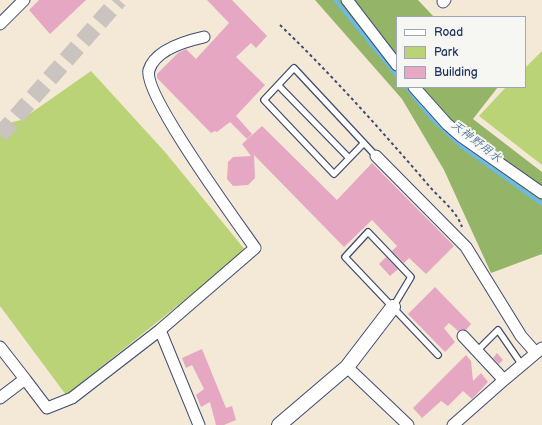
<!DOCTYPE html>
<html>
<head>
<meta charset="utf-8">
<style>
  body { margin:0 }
  #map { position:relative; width:542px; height:425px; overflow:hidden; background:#f4e9d7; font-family:"Balsamiq Sans",sans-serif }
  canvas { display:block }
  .legend { position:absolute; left:396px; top:16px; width:130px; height:72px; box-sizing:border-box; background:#f6f6f2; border:1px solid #9ea6b7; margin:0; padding:5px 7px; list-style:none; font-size:12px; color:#1b2f5e }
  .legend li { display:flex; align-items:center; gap:8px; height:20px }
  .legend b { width:20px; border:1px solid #9ea6b7 }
</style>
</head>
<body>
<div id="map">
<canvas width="542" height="425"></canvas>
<ul class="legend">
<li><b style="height:5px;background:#fff"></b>Road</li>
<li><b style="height:11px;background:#bbd377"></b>Park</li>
<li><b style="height:11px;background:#e6a7c2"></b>Building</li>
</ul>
</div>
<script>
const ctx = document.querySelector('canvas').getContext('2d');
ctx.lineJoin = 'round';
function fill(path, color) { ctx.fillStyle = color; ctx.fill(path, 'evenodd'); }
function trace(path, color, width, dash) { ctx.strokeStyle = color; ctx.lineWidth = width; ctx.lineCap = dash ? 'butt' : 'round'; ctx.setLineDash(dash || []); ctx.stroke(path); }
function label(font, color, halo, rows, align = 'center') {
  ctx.font = font + ' "Balsamiq Sans","Klee One",sans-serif'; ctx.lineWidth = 4; ctx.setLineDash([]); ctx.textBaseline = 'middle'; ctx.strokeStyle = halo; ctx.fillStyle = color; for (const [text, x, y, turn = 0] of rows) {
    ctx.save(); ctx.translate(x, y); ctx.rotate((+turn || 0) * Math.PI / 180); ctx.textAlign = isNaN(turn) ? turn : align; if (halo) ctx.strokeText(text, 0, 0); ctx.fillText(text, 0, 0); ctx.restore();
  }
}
const green = new Path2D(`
  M542 51V165L479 116 506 87H525V68Z
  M91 71 165 152 246 251 66 395 0 306V125L21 120Z`);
const forest = new Path2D(`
  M315 0H418L434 17H397V87H498L473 119 542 172V254L491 273 444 170 402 99Z`);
const stream = new Path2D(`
  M335 0 397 76
  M406 87 431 118 461 146 542 204`);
const building = new Path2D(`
  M39 0H86L50 34 29 10Z
  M207 0H232L267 36 256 48 251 43 236 57 265 85 236 116 252 134 247 139 230 122 217 132 215 131 211 133 157 78V74L178 53 186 49 196 59 229 23Z
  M262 126 337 200 372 163 454 246 426 274 409 258 404 263 392 251 397 246 372 220 344 247 254 155 255 178 248 185 233 186 227 179 228 162 233 157 251 156 242 144Z
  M386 257 398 269 390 276 379 264Z
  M435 287 471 324 466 330 458 331 449 323 444 328 455 342 445 352 408 314Z
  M202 349 226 408 232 406 236 420 224 425H216L210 402 201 407 196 395 204 389 192 365 186 368 182 358Z
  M497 353 503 360 499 364 493 358Z
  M466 355 471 361 473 381 481 373 488 382 472 399 463 391 448 406 441 401 422 418 413 408Z`);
const primaryTunnel = new Path2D(`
  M0 135 119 0`);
const path = new Path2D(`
  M280 25C333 76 382 131 430 187 441 200 456 210 462 227`);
const service = new Path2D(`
  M278 85 349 158
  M364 143 334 174 264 100 294 68 376 156
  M393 307 411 277 368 232 345 257 438 355
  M477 351 498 330 522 365`);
const minor = new Path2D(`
  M347 0 397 65
  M443 2 445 0
  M0 24 24 0
  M414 87 447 124 462 137 542 193
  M376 156 466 247 521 336 536 353
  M160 330 199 425
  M0 347 25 379 0 398
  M347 367 408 425
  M25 379 47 408 72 398 160 330 255 248C237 222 142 93 149 70 155 50 186 41 204 37
  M504 380 542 348
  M453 425 504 380 463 336`);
const tertiary = new Path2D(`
  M279 425 347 367 393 307`);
const waterNames = [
  ["天神野用水",476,142,38]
];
fill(green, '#bbd377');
fill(forest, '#94b568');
trace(stream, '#6cbae6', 3.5);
fill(building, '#e6a7c2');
trace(primaryTunnel, '#c9c4bf', 17, [17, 8]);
trace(service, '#3c4b70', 8);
trace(minor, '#3c4b70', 13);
trace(tertiary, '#3c4b70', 16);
trace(path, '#3c4b70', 2, [3, 3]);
trace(service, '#fff', 5.5);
trace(minor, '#fff', 11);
trace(tertiary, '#fff', 14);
label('italic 12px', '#335987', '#f6f6f2', waterNames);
</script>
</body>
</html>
